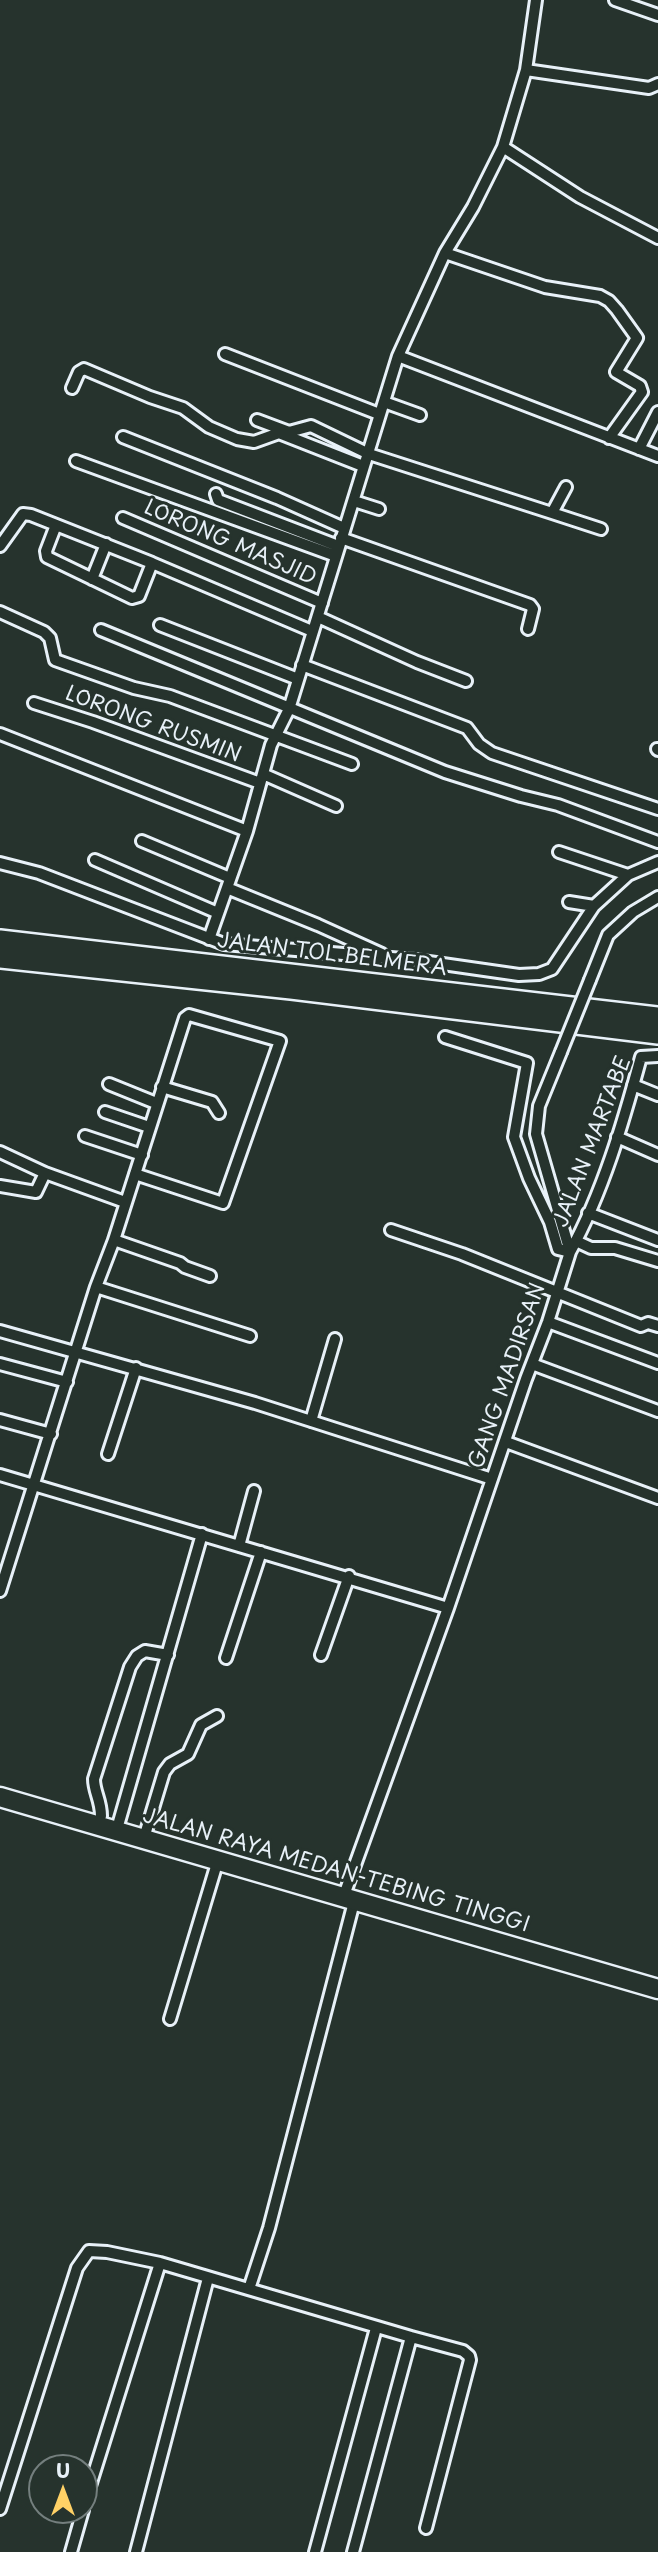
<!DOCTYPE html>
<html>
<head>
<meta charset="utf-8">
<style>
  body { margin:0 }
  #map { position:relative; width:658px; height:2552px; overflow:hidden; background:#26332d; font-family:"Playpen Sans",sans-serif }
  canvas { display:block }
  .north { position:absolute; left:28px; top:2454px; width:70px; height:70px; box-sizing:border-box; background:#26332d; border:2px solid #747f7e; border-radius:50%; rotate:0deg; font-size:19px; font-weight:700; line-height:28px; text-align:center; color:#e8f1f8 }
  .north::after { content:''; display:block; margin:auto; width:24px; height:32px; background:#ffd166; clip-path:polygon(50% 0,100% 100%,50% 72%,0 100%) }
</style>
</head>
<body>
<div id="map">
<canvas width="658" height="2552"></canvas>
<div class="north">U</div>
</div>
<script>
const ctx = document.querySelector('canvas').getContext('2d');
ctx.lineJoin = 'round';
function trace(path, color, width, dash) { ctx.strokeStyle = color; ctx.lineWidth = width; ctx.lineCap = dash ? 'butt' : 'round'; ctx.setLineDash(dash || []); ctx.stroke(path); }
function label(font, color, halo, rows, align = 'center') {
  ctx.font = font + ' "Playpen Sans",sans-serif'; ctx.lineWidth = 6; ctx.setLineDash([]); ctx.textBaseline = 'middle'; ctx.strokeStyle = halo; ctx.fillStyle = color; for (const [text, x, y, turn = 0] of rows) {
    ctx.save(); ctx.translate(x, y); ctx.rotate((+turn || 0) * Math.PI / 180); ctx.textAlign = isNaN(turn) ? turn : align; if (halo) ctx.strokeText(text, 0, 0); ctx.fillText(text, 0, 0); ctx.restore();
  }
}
const minor = new Path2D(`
  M615 0 658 15
  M526 70 649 88 658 84
  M503 147 580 197 658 238
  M445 253 545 287 600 296 609 301 617 310 637 338 616 372 640 386 642 392 609 438
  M225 354 379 414
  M398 356 658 456
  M72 388 79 372 84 369 150 397 183 408 209 427 237 439 254 442 279 433 363 466
  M384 402 420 415
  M257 420 289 432 311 426 369 454 552 513 566 487
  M123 437 277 498 344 528
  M639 449 658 412
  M76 461 336 556
  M216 494 218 500 338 546
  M354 501 379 509
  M552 513 601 529
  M123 518 322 603
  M56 525 46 551 47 557 132 598 139 596 152 563
  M341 538 530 605 533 609 528 629
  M0 546 23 514 31 515 152 563 312 631
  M92 579 106 544
  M0 612 44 632 50 638 55 660 134 688 170 696 352 764
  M318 617 417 662 466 681
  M160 625 298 679
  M101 630 445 772 521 796 558 805 658 842
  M302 665 467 728 479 744 492 753 658 809
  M34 703 93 722 260 783
  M0 734 247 831
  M657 749 658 750
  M263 774 336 806
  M142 841 230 878
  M559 852 628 875
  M95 860 218 913
  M0 863 39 873 224 944 415 960 519 975 539 974 552 969 594 906 628 875 658 862
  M227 888 318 925 382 954
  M569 902 594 906
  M209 939 247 831 271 745 289 709 398 356 445 253 473 207 503 147 526 70 536 0
  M590 980 608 935 633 912 658 897
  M445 1037 527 1063 514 1137 529 1178 550 1222 558 1249 570 1252C603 1192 623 1123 641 1057L658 1056
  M109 1084 156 1103
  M633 1085 658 1095
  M162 1087 212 1102 219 1113
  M105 1112 149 1127
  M85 1136 142 1155
  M617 1137 658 1155
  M0 1152 45 1173 125 1202
  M0 1186 36 1192 45 1173
  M588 1213 658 1240
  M391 1230 462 1254 641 1326 648 1323 658 1326
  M114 1240 180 1263 185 1267 210 1276
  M576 1241 591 1248H615L658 1261
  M96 1287 250 1336
  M548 1322 658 1363
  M0 1331 255 1403 492 1479
  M0 1364 67 1382
  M532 1364 658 1411
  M0 1420 51 1434
  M311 1421 335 1339
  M506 1442 658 1498
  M108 1454 136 1368
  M0 1475 448 1608
  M239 1546 254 1491
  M0 1591 96 1287 114 1240 185 1018 189 1015 280 1041 223 1203 135 1174
  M321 1655 349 1576
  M226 1658 261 1552
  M101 1816C101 1800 94 1792 94 1779L130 1667 137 1656 145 1651 168 1655
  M119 1822C146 1726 174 1630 202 1534
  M144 1838 164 1772 170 1764 188 1754 201 1725 217 1716
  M343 1898 448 1608 526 1379 548 1322 570 1252 536 1134 539 1106 561 1052
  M170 2019 218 1860
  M249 2289 269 2228 354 1902
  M411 2337 463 2351 469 2356 470 2360 426 2528
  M84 2505 160 2263
  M0 2509 77 2268 89 2251 107 2252 160 2263 411 2337 353 2552
  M71 2552 83 2510
  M136 2552 208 2278
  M315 2552 376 2328`);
const trunk = new Path2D(`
  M0 1797 658 1989`);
const motorway = new Path2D(`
  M0 940 658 1017
  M0 958 291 989 658 1034`);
const minorBridge = new Path2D(`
  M561 1052 590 980`);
const streetNames = [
  ["LORONG MASJID",230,543,23],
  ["LORONG RUSMIN",153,725,20],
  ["JALAN TOL BELMERA",332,955,7],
  ["JALAN MARTABE",593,1142,-69],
  ["GANG MADIRSAN",508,1376,-71],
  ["JALAN RAYA MEDAN-TEBING TINGGI",336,1871,16]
];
trace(minor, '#e8f1f8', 16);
trace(trunk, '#e8f1f8', 23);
trace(motorway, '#e8f1f8', 24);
trace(minor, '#26332d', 10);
trace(trunk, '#26332d', 18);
trace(motorway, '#26332d', 19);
trace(minorBridge, '#e8f1f8', 16, []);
trace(minorBridge, '#26332d', 10);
label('21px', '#e8f1f8', '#26332d', streetNames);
</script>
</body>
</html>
